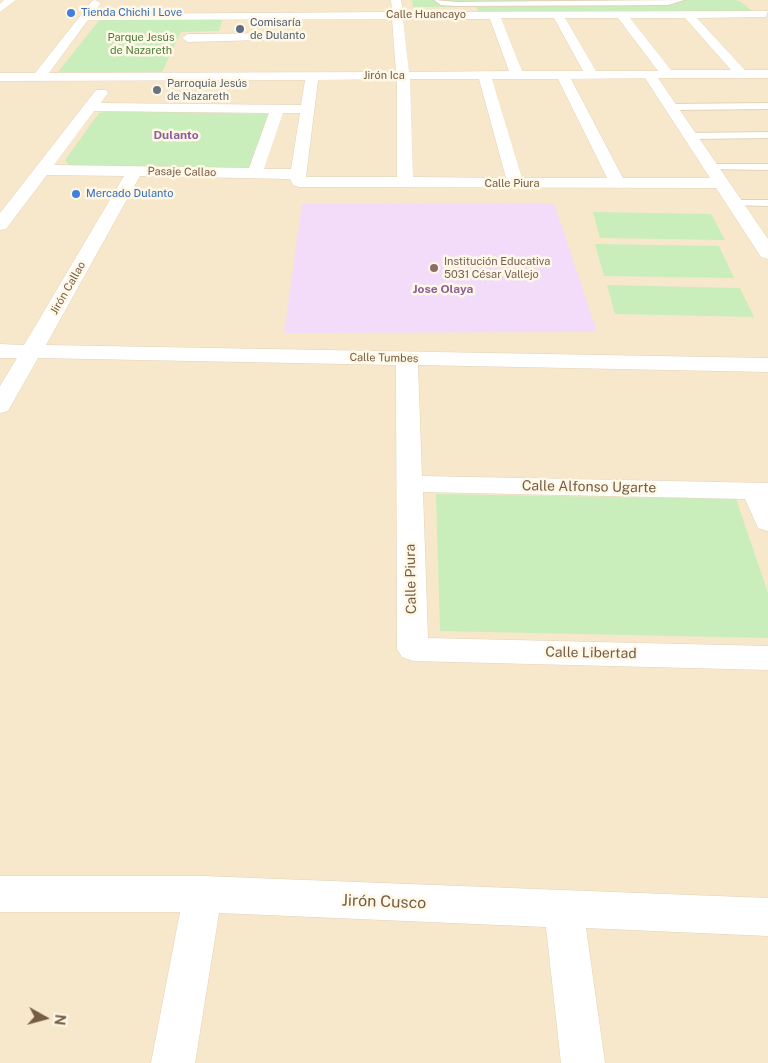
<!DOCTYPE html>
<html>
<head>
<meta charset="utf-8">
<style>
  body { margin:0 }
  #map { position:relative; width:768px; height:1063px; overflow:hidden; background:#fef5de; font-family:"Public Sans",sans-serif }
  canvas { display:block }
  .north { position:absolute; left:20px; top:993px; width:50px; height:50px; -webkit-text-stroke:4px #fff8e7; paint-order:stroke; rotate:97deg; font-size:14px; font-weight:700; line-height:20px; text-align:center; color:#775c44 }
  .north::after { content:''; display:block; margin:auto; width:18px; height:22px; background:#775c44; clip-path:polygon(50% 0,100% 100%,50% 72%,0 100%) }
</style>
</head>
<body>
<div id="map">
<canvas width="768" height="1063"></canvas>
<div class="north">N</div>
</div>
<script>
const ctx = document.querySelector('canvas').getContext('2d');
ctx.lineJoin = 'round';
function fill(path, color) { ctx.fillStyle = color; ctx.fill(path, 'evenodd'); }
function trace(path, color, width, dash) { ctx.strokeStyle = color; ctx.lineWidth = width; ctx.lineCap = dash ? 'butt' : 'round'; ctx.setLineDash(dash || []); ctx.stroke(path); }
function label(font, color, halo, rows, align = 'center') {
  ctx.font = font + ' "Public Sans",sans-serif'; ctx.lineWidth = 5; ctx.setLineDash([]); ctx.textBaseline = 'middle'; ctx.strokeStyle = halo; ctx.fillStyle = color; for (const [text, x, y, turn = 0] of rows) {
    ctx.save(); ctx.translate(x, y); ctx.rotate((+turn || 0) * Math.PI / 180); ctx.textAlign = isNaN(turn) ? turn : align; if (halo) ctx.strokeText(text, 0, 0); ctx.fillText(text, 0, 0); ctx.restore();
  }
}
const residential = new Path2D(`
  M0 0H768V1063H0Z`);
const education = new Path2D(`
  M554 203 597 332 284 333 302 204Z`);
const green = new Path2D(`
  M412 0H733L740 1 752 11H478L476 7H413Z
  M101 18H223L219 31 181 32 162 72H58Z
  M110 111 268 114 252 168 69 165 65 160 99 113Z
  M593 212 711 214 725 240 600 238Z
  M595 244 719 246 734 278 604 276Z
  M607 285 740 288 754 317 615 314Z
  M436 494 736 499 768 593V638L440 631Z`);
const lane = new Path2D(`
  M434 0 456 2 684 0 668 5 456 6 441 5Z
  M768 103V109L672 110 667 107 672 104Z
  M768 132V138L691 139 686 136 691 133Z
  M712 164H768V170L708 169 707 167Z
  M735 200H768V206L731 205V201Z`);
const street = new Path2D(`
  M4 0H16L0 12V4Z
  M95 0 101 3 93 14 392 12 391 0H401L403 12 768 11 766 17 697 18 745 70H768V78H658L768 239V259L761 257 716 188 299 187 293 185 290 179 140 176 46 345 768 358V372L418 365 422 476 768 483V531L758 528 745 499 423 492 428 638 768 646V670L413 661 402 657 397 649 396 365 38 358 8 411 0 413V386L17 358H0V344L24 345 124 176 47 175 6 229 0 230V213L96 90H106L108 93 101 103 301 105 305 80 0 81V73H35L92 1ZM501 18H554L583 71H522ZM565 18H618L658 71H596ZM630 18H685L731 70H671ZM392 19 396 72 49 73 88 20ZM403 19H490L509 71 409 72ZM645 78 710 178H623L571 79ZM397 79V177H306L318 80ZM410 79H479L506 178 413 177ZM492 79H558L607 178H522ZM94 111 269 113 249 168 54 165ZM283 113H300L291 169H264Z
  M296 33 300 35V39L188 42 182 38 188 34Z
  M0 876H203L768 898V936L586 928 605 1063H561L546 927 219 913 195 1063H151L180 912H0Z`);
const markers = [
  [71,13,5,"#3f7fe0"],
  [240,29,5,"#5c6f8a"],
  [157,90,5,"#6b7280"],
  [76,194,5,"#3f7fe0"],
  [434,268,5,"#8d6e63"]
];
const farShopnames = [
  ["Tienda Chichi I Love",81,13],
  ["Mercado Dulanto",86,194]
];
const farStreetnames = [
  ["Calle Huancayo",426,15],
  ["Jirón Ica",384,76],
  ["Pasaje Callao",182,172,1],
  ["Calle Piura",512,184],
  ["Jirón Callao",68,288,-60],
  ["Calle Tumbes",384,358,1]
];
const farServicenames = [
  ["Comisaría",250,23],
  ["de Dulanto",250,36]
];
const farParknames = [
  ["Parque Jesús",141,38],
  ["de Nazareth",141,51]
];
const farWorshipnames = [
  ["Parroquia Jesús",167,84],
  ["de Nazareth",167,97]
];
const farEducationnames = [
  ["Institución Educativa",444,262],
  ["5031 César Vallejo",444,275]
];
const farNeighbourhoodnames = [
  ["Dulanto",176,135],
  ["Jose Olaya",443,289]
];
const streetNames = [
  ["Calle Alfonso Ugarte",589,487,1],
  ["Calle Piura",411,579,-91],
  ["Calle Libertad",591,653,1]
];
const nearStreetnames = [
  ["Jirón Cusco",384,902,2]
];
fill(residential, '#f7e8cc');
fill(education, '#f2dcfa');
fill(green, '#caedbc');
trace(lane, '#e3d2ba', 2);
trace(street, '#e3d2ba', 1);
fill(lane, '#fff');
fill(street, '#fff');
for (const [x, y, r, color] of markers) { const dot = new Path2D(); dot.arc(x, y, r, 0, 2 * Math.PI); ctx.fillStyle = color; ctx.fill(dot); trace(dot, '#fff8e7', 2); }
label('11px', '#366cbe', '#fff8e7', farShopnames, 'left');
label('11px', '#775c44', '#fff8e7', farStreetnames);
label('11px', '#4e5e75', '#fff8e7', farServicenames, 'left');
label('11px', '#487e3b', '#fff8e7', farParknames);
label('11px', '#5b616d', '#fff8e7', farWorshipnames, 'left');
label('11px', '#785e54', '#fff8e7', farEducationnames, 'left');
label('bold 12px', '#8d5f9b', '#fff8e7', farNeighbourhoodnames);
label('14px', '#775c44', '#fff8e7', streetNames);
label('16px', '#775c44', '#fff8e7', nearStreetnames);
</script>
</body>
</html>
